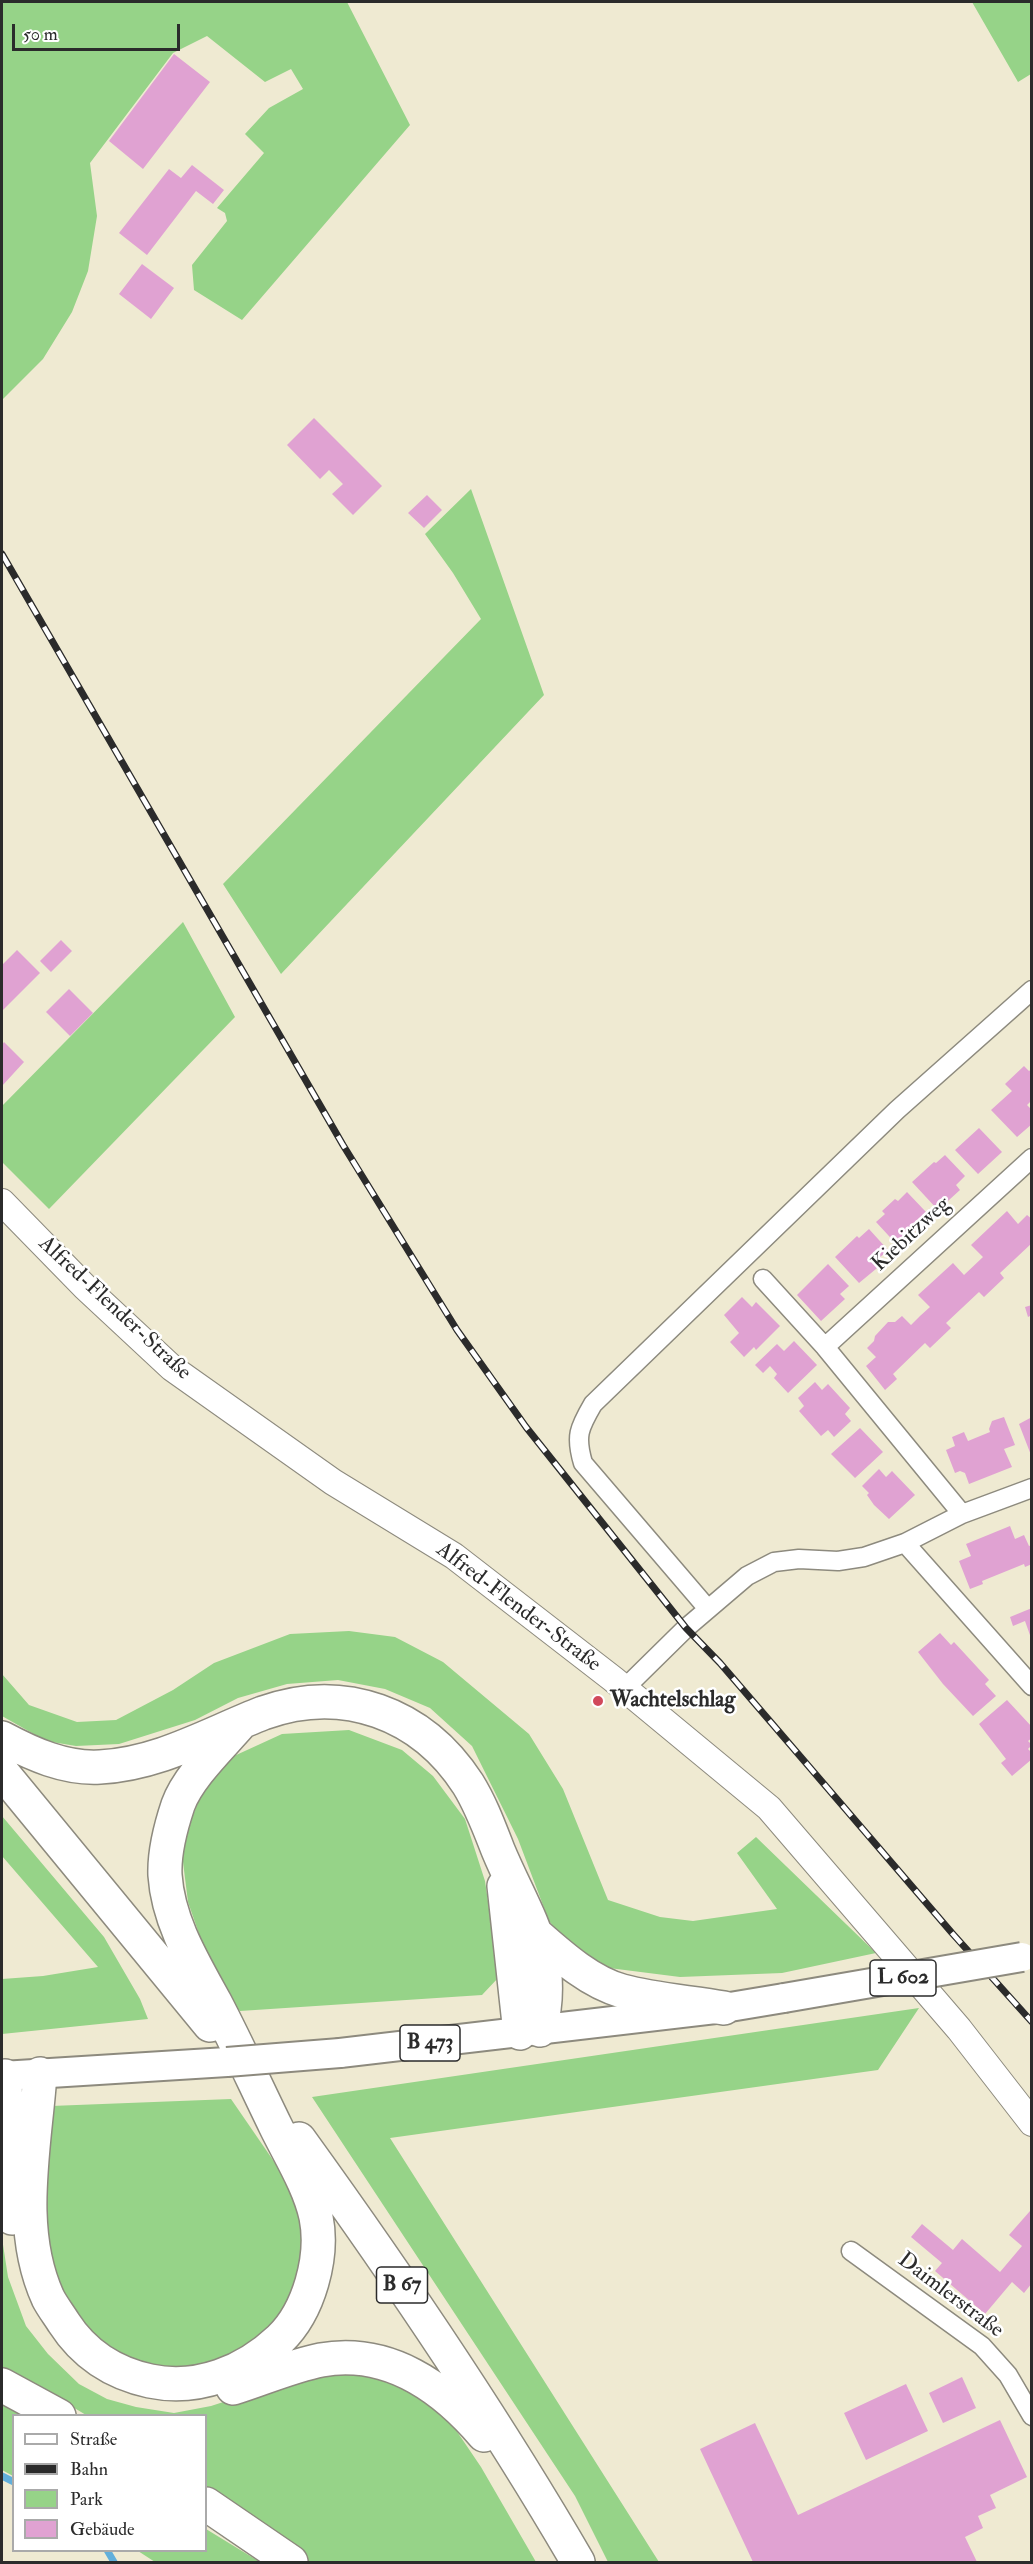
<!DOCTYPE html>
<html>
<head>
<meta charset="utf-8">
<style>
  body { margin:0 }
  #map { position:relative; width:1033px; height:2564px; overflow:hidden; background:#efead2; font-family:"IM FELL Double Pica",serif }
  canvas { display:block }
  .frame { position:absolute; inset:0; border:3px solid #2b2b2b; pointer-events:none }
  .legend { position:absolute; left:12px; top:2414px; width:195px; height:138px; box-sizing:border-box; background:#fff; border:2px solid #aaa; margin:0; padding:8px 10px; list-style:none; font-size:18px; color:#2b2b2b }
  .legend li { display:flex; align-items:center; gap:12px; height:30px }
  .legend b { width:30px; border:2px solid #aaa }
  .scale { position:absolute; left:12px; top:24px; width:168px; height:27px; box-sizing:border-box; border:3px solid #2b2b2b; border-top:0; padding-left:8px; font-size:18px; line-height:21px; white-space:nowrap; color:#2b2b2b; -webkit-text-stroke:4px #fff; paint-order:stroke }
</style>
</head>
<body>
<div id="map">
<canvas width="1033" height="2564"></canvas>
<div class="frame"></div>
<ul class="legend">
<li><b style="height:8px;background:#fff"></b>Straße</li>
<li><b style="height:8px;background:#2b2b2b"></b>Bahn</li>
<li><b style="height:16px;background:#96d388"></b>Park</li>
<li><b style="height:16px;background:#e0a2d2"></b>Gebäude</li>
</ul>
<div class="scale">50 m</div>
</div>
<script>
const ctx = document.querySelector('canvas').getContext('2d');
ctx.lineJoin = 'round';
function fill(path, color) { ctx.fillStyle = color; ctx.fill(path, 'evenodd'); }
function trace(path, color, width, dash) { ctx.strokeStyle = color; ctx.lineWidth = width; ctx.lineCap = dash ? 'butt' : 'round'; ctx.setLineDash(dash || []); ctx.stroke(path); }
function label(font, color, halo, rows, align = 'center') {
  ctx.font = font + ' "IM FELL Double Pica",serif'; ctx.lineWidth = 5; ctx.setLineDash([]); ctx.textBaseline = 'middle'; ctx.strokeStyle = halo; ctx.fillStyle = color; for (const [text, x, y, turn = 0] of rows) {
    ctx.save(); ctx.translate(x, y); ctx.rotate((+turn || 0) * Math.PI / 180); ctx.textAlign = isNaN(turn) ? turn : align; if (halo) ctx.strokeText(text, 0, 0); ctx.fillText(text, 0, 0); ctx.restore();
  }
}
const green = new Path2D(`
  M2 2H347L410 125 242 320 194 290 192 265 227 221 225 213 217 208 264 153 245 134 269 108 303 89 291 69 265 82 207 36 173 53 90 163 97 216 88 271 72 312 43 359 2 400Z
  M972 2H1031V74L1018 82Z
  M471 489 544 695 281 974 223 884 481 619 453 573 425 534Z
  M183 922 235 1017 49 1209 2 1162V1106Z
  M349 1631 395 1637 443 1662 529 1734 563 1789 608 1900 660 1917 693 1921 777 1909 737 1853 756 1837 876 1953 782 1973 680 1977 609 1968 574 1951 549 1921 518 1839 472 1746 430 1708 385 1689 338 1680 287 1684 238 1698 195 1720 119 1744 76 1746 46 1741 2 1716V1674L29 1705 77 1722 116 1720 173 1690 214 1663 290 1634Z
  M349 1730 402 1750 433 1776 465 1819 485 1881 499 1977 482 1995 240 2011 231 2003 207 1957 188 1902 182 1854 193 1815 203 1791 234 1756 282 1734Z
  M2 1816 104 1937 140 1999 148 2019 2 2034V1979L43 1976 98 1967 2 1856Z
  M919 2008 878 2070 390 2138 659 2562H608L575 2496 312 2097Z
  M231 2099 286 2179 304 2226 302 2262 289 2301 263 2334 244 2352 207 2368 165 2372 115 2358 77 2321 49 2274 37 2206 51 2106Z
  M2 2238 8 2277 26 2326 48 2354 79 2384 107 2399 136 2407 174 2413 211 2406 248 2394 282 2378 368 2369 439 2405 481 2467 536 2562H307L206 2490V2416L86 2415 28 2380 2 2368Z
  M2 2401 24 2415 14 2416 13 2476 2 2470Z
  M206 2529 260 2562H155L138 2551 206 2550Z`);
const stream = new Path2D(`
  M2 2476 14 2482
  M107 2550 114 2562`);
const building = new Path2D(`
  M174 54 210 82 143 169 109 141Z
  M192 165 224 190 213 204 196 191 147 255 119 233 169 169 181 178Z
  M142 264 174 288 151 319 119 294Z
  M314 418 382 486 353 515 332 494 343 484 329 470 320 479 287 445Z
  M427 495 442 510 424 528 408 513Z
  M61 940 72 951 51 972 40 961Z
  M17 950 40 973 2 1011V965Z
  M69 989 93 1013 70 1036 46 1012Z
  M4 1042 24 1062 2 1086V1045Z
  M1024 1066 1029 1071 1032 1069V1100L1027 1105 1032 1110V1124L1017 1137 991 1110 1012 1091 1005 1084Z
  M979 1128 1002 1152 978 1174 955 1150Z
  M945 1155 965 1176 956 1185 960 1190 938 1210 912 1182 934 1162 936 1163Z
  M907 1192 926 1212 916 1221 920 1226 900 1248 876 1222 885 1214 882 1211 895 1199 898 1201Z
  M1007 1211 1018 1224 1027 1215 1032 1219V1243L1000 1273 1004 1278 984 1297 979 1292 946 1323 951 1328 930 1348 925 1343 893 1374 897 1379 885 1390 866 1366 876 1357 867 1348 874 1341 875 1336 888 1322H895L902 1316 911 1325 920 1316 930 1307 918 1295 953 1263 964 1275 983 1257 971 1245Z
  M869 1229 888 1250 878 1259 882 1264 859 1283 835 1257 857 1236 859 1238Z
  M828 1264 849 1286 840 1294 845 1299 821 1321 797 1295Z
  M742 1297 752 1307 756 1302 780 1326 756 1350 754 1347 744 1357 730 1342 739 1333 724 1315Z
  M1032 1305V1315L1028 1317 1025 1307Z
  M794 1341 817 1365 788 1393 774 1378 777 1374 770 1366 763 1373 755 1365 777 1344 784 1351Z
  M815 1382 822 1390 828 1384 850 1408 845 1414 851 1421 834 1437 828 1430 821 1436 799 1411 804 1406 798 1398Z
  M1004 1417 1015 1445 1004 1449 1012 1467 969 1484 965 1473 960 1471 955 1473 946 1450 955 1446 952 1437 964 1432 968 1441 990 1432 989 1429 992 1421Z
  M1032 1417V1455H1031L1019 1424Z
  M860 1428 883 1452 855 1478 831 1454Z
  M879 1469 886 1477 892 1471 915 1495 889 1519 874 1505 867 1495 869 1493 862 1486Z
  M1010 1526 1015 1539 1024 1535 1029 1546 1032 1545V1564L1025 1567 1024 1564 982 1581 983 1584 970 1589 959 1561 971 1556 966 1544Z
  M1032 1608V1638H1031L1025 1621 1013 1626 1010 1617Z
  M940 1633 951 1645 954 1642 989 1680 985 1684 996 1696 973 1716 943 1684 918 1652Z
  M1007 1700 1032 1727V1738L1028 1741 1032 1745 1028 1749 1032 1753V1759L1012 1776 1001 1763 1006 1759 979 1724Z
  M1030 2211 1032 2283 1024 2293 1012 2282 985 2314 935 2271 942 2263 911 2237 922 2224 953 2250 962 2239 1000 2272 1022 2246 1009 2235Z
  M962 2377 976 2408 943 2423 929 2393Z
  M906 2384 928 2431 866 2460 844 2413Z
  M1000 2420 1027 2477 990 2495 996 2508 978 2516 983 2528 965 2537 977 2562H753L700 2449 755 2423 798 2515Z`);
const street = new Path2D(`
  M763 1279 825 1347 962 1514
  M825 1347 1032 1158
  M905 1543 1032 1686
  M708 1609 583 1463C575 1436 579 1428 593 1404L897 1110 1032 990
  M625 1688 686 1628 747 1576 774 1562 799 1559 838 1561 864 1557 905 1543 962 1514 1032 1488
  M851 2251 982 2346 1008 2375 1032 2416`);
const secondary = new Path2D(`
  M2 1202 85 1287 172 1368 333 1482 454 1556 613 1679 769 1808 959 2029 1032 2123`);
const primary = new Path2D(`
  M340 2053 724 2008 784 1998
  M2 2076 227 2062`);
const highway = new Path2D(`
  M2 1738C32 1754 65 1769 100 1767 159 1764 209 1734 263 1713 343 1684 422 1713 468 1784 481 1805 489 1827 498 1850 525 1915 559 1955 540 2030
  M2 1772 210 2025
  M504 1886 520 2033
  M537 1935C562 1957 590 1982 622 1991 655 2000 690 2002 724 2008
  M40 2074C35 2147 16 2228 48 2298 52 2306 59 2315 64 2323 84 2354 113 2373 150 2381 198 2391 245 2372 280 2339 309 2311 324 2257 316 2217 309 2185 289 2154 275 2125 255 2084 236 2042 215 2002 193 1962 168 1921 165 1875 164 1852 171 1826 178 1805 188 1777 220 1747 239 1725
  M5 2076 7 2162 12 2218
  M299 2139C398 2276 493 2416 578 2562
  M2 2385 59 2416
  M233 2388C262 2379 291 2366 321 2360 388 2348 443 2387 484 2435
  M206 2504 291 2562`);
const rail = new Path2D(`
  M2 554 343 1145 457 1330 526 1427 686 1628 720 1663 952 1933 1032 2022`);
const primaryBridge = new Path2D(`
  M784 1998 1022 1957
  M227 2062 340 2053`);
const markers = [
  [598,1701,6,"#d1495b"]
];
const shields = [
  [903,1978,66],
  [430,2043,60],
  [402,2285,51]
];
const shieldNames = [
  ["L 602",903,1978],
  ["B 473",430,2043],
  ["B 67",402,2285]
];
const streetNames = [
  ["Kiebitzweg",912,1235,-43],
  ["Alfred-Flender-Straße",114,1309,43],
  ["Alfred-Flender-Straße",518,1608,37],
  ["Daimlerstraße",950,2296,37]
];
const poiNames = [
  ["Wachtelschlag",610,1701]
];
fill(green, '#96d388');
trace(stream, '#61afdb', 7);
fill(building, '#e0a2d2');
trace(street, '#8d8a7e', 21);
trace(secondary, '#8d8a7e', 28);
trace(primary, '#8d8a7e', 32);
trace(highway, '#8d8a7e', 36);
trace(street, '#fff', 18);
trace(secondary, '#fff', 26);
trace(primary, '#fff', 28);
trace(highway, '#fff', 33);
trace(rail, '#2b2b2b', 7);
trace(rail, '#fff', 4.5, [14]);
trace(primaryBridge, '#8d8a7e', 32, []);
trace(primaryBridge, '#fff', 28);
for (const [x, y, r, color] of markers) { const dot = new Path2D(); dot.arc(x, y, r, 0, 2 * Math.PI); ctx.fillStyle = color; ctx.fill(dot); trace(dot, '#fff', 2); }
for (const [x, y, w] of shields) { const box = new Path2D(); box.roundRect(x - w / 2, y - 18, w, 36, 4.5); ctx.fillStyle = '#fff'; ctx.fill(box); trace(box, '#2b2b2b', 1.5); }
label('bold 21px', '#2b2b2b', null, shieldNames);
label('22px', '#2b2b2b', '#fff', streetNames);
label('bold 22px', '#2b2b2b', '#fff', poiNames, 'left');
</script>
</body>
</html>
